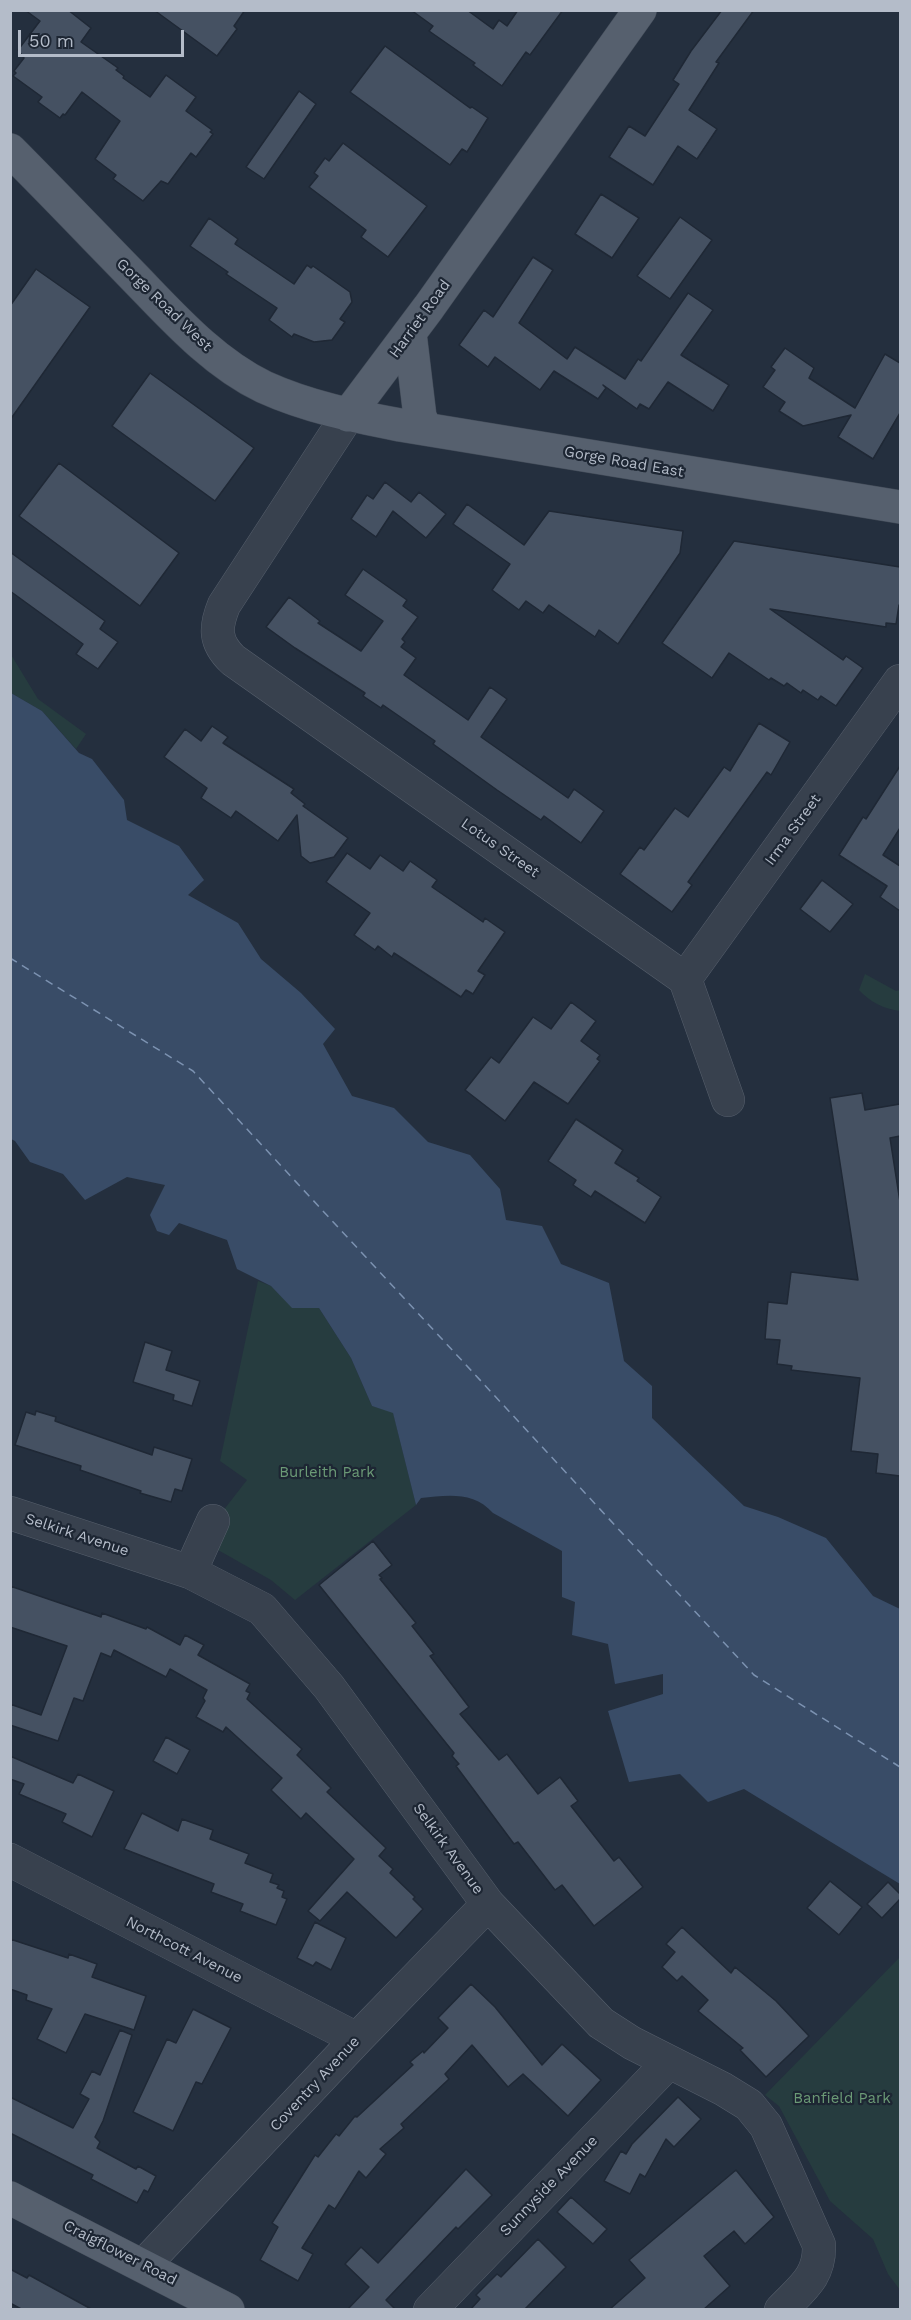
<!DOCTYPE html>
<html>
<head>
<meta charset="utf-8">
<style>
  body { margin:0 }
  #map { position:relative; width:911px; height:2320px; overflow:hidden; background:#242f3e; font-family:"Work Sans",sans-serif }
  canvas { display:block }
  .frame { position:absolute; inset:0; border:12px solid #b4bcc9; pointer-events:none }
  .scale { position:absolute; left:18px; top:30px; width:166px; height:27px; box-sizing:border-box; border:3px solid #b4bcc9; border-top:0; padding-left:8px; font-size:18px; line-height:21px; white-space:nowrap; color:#b4bcc9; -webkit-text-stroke:4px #1d2633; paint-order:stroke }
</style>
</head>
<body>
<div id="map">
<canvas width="911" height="2320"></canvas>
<div class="frame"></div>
<div class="scale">50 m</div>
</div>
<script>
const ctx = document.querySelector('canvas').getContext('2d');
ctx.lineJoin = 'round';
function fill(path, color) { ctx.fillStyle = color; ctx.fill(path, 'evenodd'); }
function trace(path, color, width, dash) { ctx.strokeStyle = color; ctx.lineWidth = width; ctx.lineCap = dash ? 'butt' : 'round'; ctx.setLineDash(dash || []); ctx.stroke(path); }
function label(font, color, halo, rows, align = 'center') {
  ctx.font = font + ' "Work Sans",sans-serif'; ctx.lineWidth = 4.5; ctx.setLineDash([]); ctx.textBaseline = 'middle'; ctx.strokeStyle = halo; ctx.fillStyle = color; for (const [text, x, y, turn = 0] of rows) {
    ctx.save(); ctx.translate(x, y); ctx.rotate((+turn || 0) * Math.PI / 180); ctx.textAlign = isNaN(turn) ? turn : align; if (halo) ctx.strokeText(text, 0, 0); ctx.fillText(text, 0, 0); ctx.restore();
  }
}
const green = new Path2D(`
  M10 653 38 699 86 734 76 749 42 711 11 693Z
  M865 974 896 991 900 990V1011C884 1009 870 1002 859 990Z
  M258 1281 271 1286 292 1307 319 1308 351 1358 372 1406 393 1412 416 1505 295 1600 271 1580 218 1550 219 1516 247 1480 220 1461Z
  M900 1957V2290L888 2274 873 2239 830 2201 779 2106 765 2095Z`);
const water = new Path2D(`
  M11 693 42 711 79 753 92 759 124 800 127 820 179 846 204 880 188 895 238 923 261 959 301 993 335 1029 323 1044 352 1096 394 1108 428 1142 470 1155 500 1189 506 1220 542 1226 561 1264 609 1283 624 1361 652 1386V1418L744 1506 778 1517 826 1538 873 1596 900 1609V1884L744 1789 708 1802 680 1774 629 1782 608 1711 663 1694V1674L615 1684 608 1644 572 1635 575 1602 562 1597V1551L493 1513C474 1491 447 1495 421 1498L416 1505 393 1413 372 1406 351 1358 319 1308H292L271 1286 237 1269 227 1240 179 1223 169 1235 157 1231 150 1215 165 1185 127 1177 85 1200 63 1174 30 1162 15 1141 11 1139Z`);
const ferry = new Path2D(`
  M10 958 193 1071 754 1675 900 1767`);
const building = new Path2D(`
  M25 10H68L91 28 81 42 118 68 116 70 124 76 123 78 150 97 166 75 196 97 186 111 212 130 210 132 213 134 196 157 191 153 168 184 161 181 143 201 113 179 116 175 95 159 120 121 82 92 65 115 63 114 60 118 38 102 42 97 13 76 16 73 14 71 24 58 18 50 40 21Z
  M154 10H245L234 26 237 29 217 56Z
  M411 10H467L493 29 499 20 507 26 518 10H563L530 55 526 52 502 86 473 65 475 63 429 31 433 26Z
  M722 10H754L716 62 719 63 689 110 717 129 697 159 678 146 653 185 609 157 629 126 645 136 679 84 673 80 691 51Z
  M385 46 470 108 472 107 488 118 467 152 462 149 450 165 350 92Z
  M299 91 316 104 264 179 246 167Z
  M343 143 427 206 388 257 361 237 366 230 309 187 318 176 314 173 325 158 329 161Z
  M601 194 639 218 612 258 575 234Z
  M680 217 712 240 670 299 637 276Z
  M209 218 238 239 235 244 294 284 307 265 311 268 313 266 350 292 352 302 340 319 345 322 332 340 314 342 294 334 292 337 269 320 277 308 226 274 228 272 190 246Z
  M533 257 553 270 519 323 567 359 575 347 625 379 638 359 641 361 688 293 713 310 681 355 729 385 713 411 668 382 649 409 640 404 637 409 603 385 606 388 598 399 554 371 540 390 495 357 488 367 459 345 484 310 493 317Z
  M36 269 90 307 10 420V306Z
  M785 348 814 368 809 378 855 408 885 354 900 363V413L873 459 838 437 851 415 803 426 779 411 785 402 763 387 775 370 771 367Z
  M150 373 254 448 215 501 112 426Z
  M59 463 179 553 140 606 19 516Z
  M385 482 411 502 419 492 446 514 426 538 393 511 376 537 351 519 367 495 373 499Z
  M467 504 524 545 549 511 683 531 680 553 618 644 599 630 595 637 549 605 543 613 526 601 519 610 492 590 510 564 453 524Z
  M734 541 900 567V605H899L896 624 886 623V627L770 609 843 660 846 656 863 668 836 706 821 696 818 700 803 690 801 693 787 683 784 686 771 678 769 680 729 653 712 678 662 643Z
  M10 552 105 621 100 629 118 642 98 669 76 654 83 644 10 591Z
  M363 569 407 600 403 606 418 617 402 639 405 642 401 647 416 658 404 675 468 720 490 687 507 699 481 737 568 798 574 789 604 811 581 843 544 816 541 820 497 790 433 744 435 741 383 705 381 708 363 696 365 693 295 648 266 627 289 597 320 621 318 623 361 651 383 621 345 595Z
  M759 723 790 742 771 775 767 772 688 882 692 885 672 912 620 874 640 847 644 850 675 808 688 817 724 767 730 771Z
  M212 726 228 737 223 743 294 789 291 793 305 804 303 806 348 838 334 857 310 863 301 856 297 815 278 841 236 811 231 818 201 798 207 788 164 757 185 729 201 741Z
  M900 766V828L883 855 900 866V911L880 897 887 886 839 855 863 817 866 819Z
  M347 853 370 869 380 855 403 871 410 861 437 880 432 887 483 922 485 918 505 932 478 971 485 975 473 994 466 990 461 997 394 953 392 957 378 946 375 950 354 935 370 913 326 882Z
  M822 880 853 904 830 932 800 909Z
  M571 1002 596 1021 581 1041 600 1055 597 1059 600 1061 568 1104 534 1082 505 1121 465 1090 491 1057 499 1063 533 1017 551 1029Z
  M862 1093 865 1110 900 1104V1136L890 1138 900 1202V1476L876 1473 878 1454 851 1451 860 1378 791 1370 792 1366 777 1364 780 1340 765 1339 768 1302 787 1304 791 1272 858 1280 830 1098Z
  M576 1119 623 1150 615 1163 639 1178 637 1181 661 1197 645 1223 595 1191 591 1197 573 1185 576 1180 548 1161Z
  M145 1342 172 1351 166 1370 200 1381 192 1406 173 1400 174 1395 133 1382Z
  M36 1411 56 1417 55 1421 66 1425 152 1455 154 1447 192 1459 182 1491 175 1489 171 1502 140 1493 141 1491 80 1470 81 1466 15 1445 26 1412 35 1415Z
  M373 1541 392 1565 379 1575 382 1578 380 1579 416 1623 412 1626 434 1654 430 1656 469 1707 460 1714 499 1760 507 1754 538 1794 560 1777 578 1801 571 1806 614 1861 619 1857 643 1887 594 1926 562 1885 555 1890 518 1842 514 1844 456 1766 459 1764 452 1756 454 1753 319 1585Z
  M10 1586 101 1617 102 1613 146 1629 147 1627 180 1645 185 1635 204 1645 198 1655 250 1684 246 1691 250 1693 247 1699 302 1749 297 1755 331 1788 327 1792 386 1848 379 1856 393 1869 390 1873 415 1897 413 1899 423 1909 396 1938 347 1892 320 1921 308 1911 354 1859 306 1813 301 1819 271 1790 282 1778 226 1727 223 1732 196 1717 205 1701 203 1698 207 1690 170 1669 166 1677 114 1650 111 1657 101 1653 83 1701 74 1698 58 1741 10 1725V1704L41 1715 67 1646 10 1627Z
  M166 1737 190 1750 177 1774 153 1761Z
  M10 1756 73 1783 78 1774 114 1791 92 1837 62 1822 66 1814 19 1794 24 1784 10 1779Z
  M142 1813 178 1831 182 1819 213 1830 210 1839 249 1854 245 1863 273 1874 270 1882 279 1885 277 1888 284 1891 282 1897 287 1899 276 1925 240 1911 243 1904 211 1892 214 1884 124 1849Z
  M830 1881 862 1907 839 1935 807 1908Z
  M888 1882 900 1894V1899L882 1918 867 1904Z
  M315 1922 346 1938 331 1970 316 1962 313 1966 297 1958Z
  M682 1927 731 1973 735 1967 776 2001 809 2036 766 2077 740 2050 743 2048 698 2011 708 2000 682 1976 677 1981 662 1967 675 1952 666 1944Z
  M10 1939 68 1958 69 1954 97 1964 92 1977 146 1996 134 2030 85 2014 66 2053 37 2039 52 2009 26 2000 27 1995 10 1989Z
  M471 1984 495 2007 542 2065 562 2044 601 2080 568 2116 523 2074 508 2087 472 2045 445 2074 449 2079 401 2124 404 2128 380 2149 386 2154 366 2178 359 2171 335 2209 329 2205 302 2248 313 2254 298 2281 260 2260 278 2227 272 2223 315 2155 318 2157 336 2134 339 2136 355 2116 357 2117 413 2065 410 2062 423 2051 424 2053 448 2028 438 2018Z
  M193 2009 231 2028 202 2084 196 2082 173 2131 133 2112 167 2039 176 2043Z
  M120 2030 132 2035 103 2121 95 2137 100 2142 97 2148 136 2169 138 2166 156 2176 148 2192 144 2190 137 2203 91 2179 93 2175 10 2133V2097L73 2128 89 2099 80 2094 92 2071 100 2075Z
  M678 2097 701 2119 674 2147 666 2139 645 2177 640 2174 630 2194 604 2181 621 2151 626 2154 632 2144Z
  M466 2169 492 2195 458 2229 456 2227 386 2300 396 2310H347L369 2287 345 2264 361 2247 378 2263Z
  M736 2170 774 2217 745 2244 734 2231 704 2256 730 2286 703 2310H609L645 2278 629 2260Z
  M571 2197 607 2229 593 2244 557 2212Z
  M538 2239 566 2267 524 2310H470L480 2299 476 2295 497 2274 501 2277Z
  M10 2269 27 2278 29 2275 93 2310H23L10 2303Z`);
const minor = new Path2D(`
  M348 415 224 605C215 627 214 642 233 660L685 979 728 1100
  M685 979 900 681
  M10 1513 190 1572 262 1609 329 1687 488 1904 601 2023 632 2043 723 2089 749 2105 766 2126 819 2245C820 2277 802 2288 781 2310
  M190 1572 213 1521
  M10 1860 357 2039
  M144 2265 357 2039 488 1904
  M430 2310 669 2062`);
const major = new Path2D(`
  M10 150C51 191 91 233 132 275 171 315 212 362 264 387 308 407 354 416 400 425L900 507
  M410 333 420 417 426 429
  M348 415 429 307 640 10
  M10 2198 228 2310`);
const streetNames = [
  ["Gorge Road West",164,305,44],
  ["Harriet Road",420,319,-54],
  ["Gorge Road East",624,462,10],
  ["Irma Street",793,830,-54],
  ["Lotus Street",500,848,35],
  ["Selkirk Avenue",77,1535,18],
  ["Selkirk Avenue",448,1849,54],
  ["Northcott Avenue",184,1950,27],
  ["Coventry Avenue",315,2084,-47],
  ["Sunnyside Avenue",549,2186,-46],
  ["Craigflower Road",120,2253,27]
];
const parkNames = [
  ["Burleith Park",327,1473],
  ["Banfield Park",842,2099]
];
fill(green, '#263c3f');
fill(water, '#394c67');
trace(ferry, '#7c92b1', 1.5, [8, 6]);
fill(building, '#455162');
trace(building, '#1f2835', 1.5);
trace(minor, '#565f6c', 34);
trace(major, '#414a57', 34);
trace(minor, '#38414e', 33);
trace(major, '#56606e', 33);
label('15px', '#b4bcc9', '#1d2633', streetNames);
label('15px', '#6b9a76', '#1d2633', parkNames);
</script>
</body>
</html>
